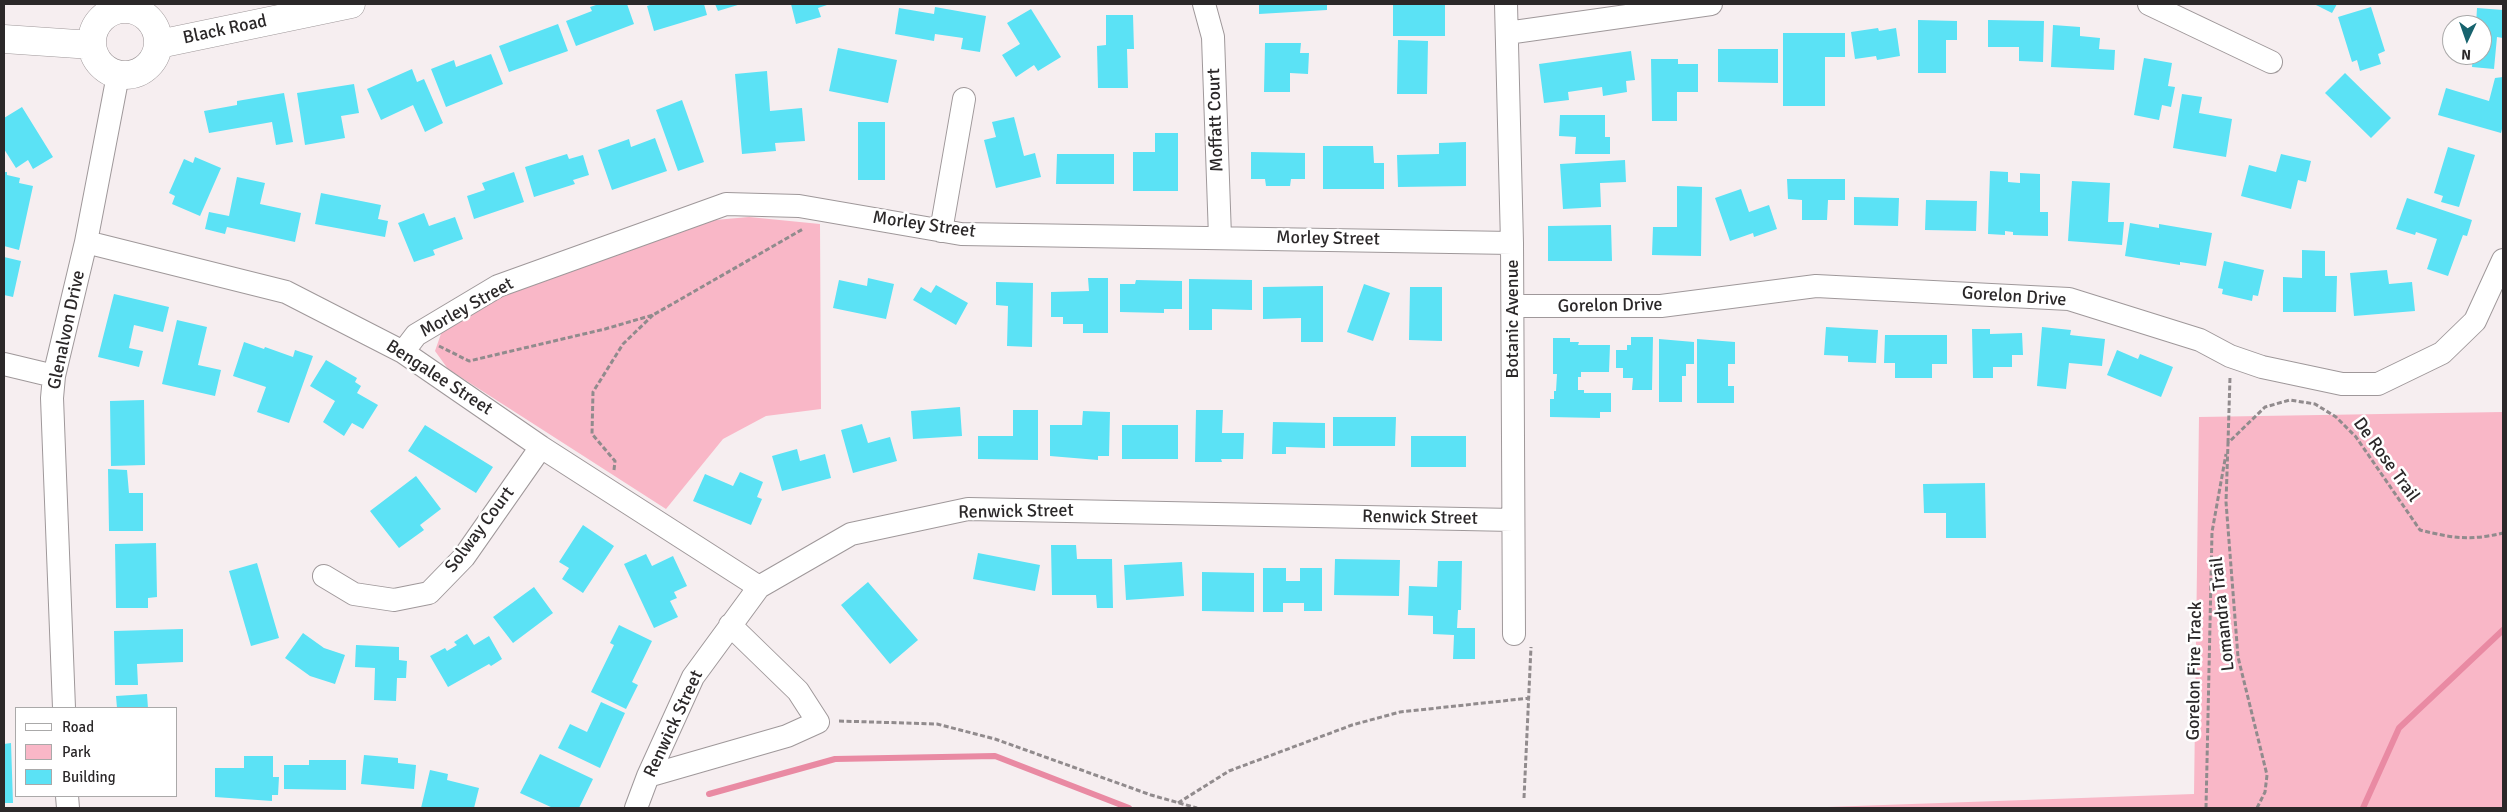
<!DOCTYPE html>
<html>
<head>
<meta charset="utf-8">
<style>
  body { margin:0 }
  #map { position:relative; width:2507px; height:812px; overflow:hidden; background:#f6eef0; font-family:Signika,sans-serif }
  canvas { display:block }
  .frame { position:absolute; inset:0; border:5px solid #2b2829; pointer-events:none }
  .legend { position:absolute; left:15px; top:707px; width:162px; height:90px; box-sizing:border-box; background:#fff; border:1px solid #aaa9a9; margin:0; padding:6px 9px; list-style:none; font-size:15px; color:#2b2829 }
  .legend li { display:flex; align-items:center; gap:10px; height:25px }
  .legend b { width:25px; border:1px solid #aaa9a9 }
  .north { position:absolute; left:2442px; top:15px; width:50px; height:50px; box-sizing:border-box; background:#fff; border:1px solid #aaa9a9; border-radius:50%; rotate:183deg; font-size:14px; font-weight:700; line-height:20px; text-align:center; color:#2b2829 }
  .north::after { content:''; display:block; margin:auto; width:18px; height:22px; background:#17636e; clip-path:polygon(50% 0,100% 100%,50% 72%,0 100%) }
</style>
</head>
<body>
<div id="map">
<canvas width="2507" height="812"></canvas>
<div class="frame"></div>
<ul class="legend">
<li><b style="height:6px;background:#fff"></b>Road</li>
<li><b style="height:14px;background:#f9b7c7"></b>Park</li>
<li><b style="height:14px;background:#5be2f5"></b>Building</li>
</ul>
<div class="north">N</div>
</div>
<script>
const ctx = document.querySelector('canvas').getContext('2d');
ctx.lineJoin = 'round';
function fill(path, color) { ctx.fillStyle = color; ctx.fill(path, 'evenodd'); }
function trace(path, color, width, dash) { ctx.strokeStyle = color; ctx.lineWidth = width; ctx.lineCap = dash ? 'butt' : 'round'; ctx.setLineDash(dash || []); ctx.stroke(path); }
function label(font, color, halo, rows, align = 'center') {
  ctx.font = font + ' Signika,sans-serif'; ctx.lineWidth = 5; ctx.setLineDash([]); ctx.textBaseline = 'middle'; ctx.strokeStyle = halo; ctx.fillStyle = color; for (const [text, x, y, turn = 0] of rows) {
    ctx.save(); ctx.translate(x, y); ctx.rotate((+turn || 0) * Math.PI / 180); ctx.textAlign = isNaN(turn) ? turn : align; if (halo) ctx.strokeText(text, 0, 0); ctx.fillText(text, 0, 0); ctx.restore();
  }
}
const green = new Path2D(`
  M749 217 820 224 821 409 766 416 723 439 666 509 448 369 435 351 443 328 510 292 715 220Z
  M2503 412V808H1799L2194 794 2199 417Z`);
const stream = new Path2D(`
  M709 794 835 759 995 756 1129 808
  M2363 808 2399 728 2503 630`);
const building = new Path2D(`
  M599 4H627L634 24 576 46 566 21 592 11 590 7Z
  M653 4H704L707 15 654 31 647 6Z
  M715 4H741L718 11Z
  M791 4H830L818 8 821 17 796 24Z
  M1259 4H1327V10L1259 14Z
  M1393 4H1445V36H1393Z
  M2314 4H2337L2332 13Z
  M935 7 986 16 980 52 961 49 963 38 935 34 934 41 895 34 899 8 934 14Z
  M2371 7 2385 51 2378 54 2381 64 2360 71 2357 60 2352 62 2338 17Z
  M2477 8 2503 10V38L2497 37 2494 69 2472 67 2473 55H2482V25H2476Z
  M1031 9 1061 57 1038 71 1034 65 1016 77 1002 55 1020 44 1007 23Z
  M1106 15H1133L1134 49H1127L1128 88H1098L1097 46 1106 45Z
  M1918 20 1957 21V40H1946V73H1918Z
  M1988 20 2044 21 2043 62 2019 61V47H1988Z
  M558 24 568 51 509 72 499 46Z
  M2053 25 2080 27V36L2100 38 2099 49 2115 50 2114 70 2051 67Z
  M1878 28 1879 31 1896 28 1900 56 1877 60 1876 56 1855 59 1851 32Z
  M1783 33H1845V57H1825V106H1783Z
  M1398 40 1428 41 1427 94H1397Z
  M1265 43H1301L1300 53H1309L1308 74 1290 73V92H1264Z
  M838 48 897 60 888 103 829 91Z
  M1718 49H1778V83L1718 82Z
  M1631 51 1635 80 1626 81 1627 92 1603 96 1602 87 1568 92 1569 100 1544 103 1539 64Z
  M491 54 503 84 446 107 431 69 454 60 456 67Z
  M2144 58 2172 63 2168 86 2175 87 2171 107 2162 105 2159 120 2134 115Z
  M1651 59H1678V64H1698V92H1677V121H1652Z
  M412 69 417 82 424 79 443 123 425 132 413 105 381 120 367 89Z
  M767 71 770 111 802 108 805 141 775 143 776 151 742 154 735 74Z
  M2345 73 2391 118 2371 138 2325 93Z
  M2503 77V125L2501 133 2438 115 2446 88 2489 101 2495 78Z
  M354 84 359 113 341 116 345 138 305 145 297 93Z
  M284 93 293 142 276 145 272 122 209 133 204 111 237 105V101Z
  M2182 94 2202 97 2199 113 2232 119 2226 157 2173 148Z
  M682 100 704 162 678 171 656 110Z
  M22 107 53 157 33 169 28 160 16 168 4 149V118Z
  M1560 115H1605V137H1610V154H1575L1576 137 1559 136Z
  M1014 117 1024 156 1035 153 1041 177 996 188 984 140 996 137 992 122Z
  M858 122H885V180H858Z
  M1155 133H1178V191H1133V152H1155Z
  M655 138 667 171 612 190 598 150 629 139 631 147Z
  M1466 142V186L1398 187 1397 155 1439 154V143Z
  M1323 146H1373L1374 163H1384V189H1323Z
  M2448 147 2475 155 2459 207 2441 202 2443 196 2434 193Z
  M1251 152 1305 153V179H1291L1290 186H1266L1265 179H1251Z
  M567 154 569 159 583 155 589 175 573 180 575 184 534 197 525 167Z
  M1057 154H1114V184H1056Z
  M2281 154 2311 161 2306 182 2298 180 2291 209 2241 196 2249 165 2276 172Z
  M195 157 221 168 200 216 172 204 175 196 169 193 184 159 193 163Z
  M1625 160 1626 182 1600 183 1601 207 1563 209 1560 164Z
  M1990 171 2008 172V182L2020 183V173L2040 174V212H2048V236L2013 235V232L2005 231V235L1988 234Z
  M4 172H7V175L20 178 19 183 33 186 19 250 4 246Z
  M514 172 524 202 474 219 467 196 485 190 482 183Z
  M237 177 265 183 260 204 301 213 295 242 227 227 225 234 205 229 209 212 229 216Z
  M1787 179H1845V200H1828L1827 220H1802V200L1788 199Z
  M2072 181 2110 183 2108 222H2124L2122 245 2068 241Z
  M1677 186 1702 187 1701 256 1652 255 1653 227H1677Z
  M1741 189 1749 212 1769 205 1777 229 1754 237 1753 233 1730 241 1715 198Z
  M321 193 381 205 378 219 388 221 385 237 315 224Z
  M1854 197 1899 198 1898 226 1854 225Z
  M2407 198 2472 220 2467 236 2463 235 2448 276 2427 269 2437 239 2416 232 2415 235 2396 229Z
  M1926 200 1977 201 1976 231 1925 230Z
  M424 213 429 226 455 217 463 239 433 250 435 255 414 262 398 223Z
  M2130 223 2159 228V224L2212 233 2206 266 2180 262V265L2125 256Z
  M1611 225 1612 261H1548V226Z
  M2302 250 2325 251V276H2337L2336 312H2283V277L2302 278Z
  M4 257 21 261 13 297 4 295Z
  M2224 261 2264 270 2258 296 2253 295 2252 301 2222 294 2223 289 2218 288Z
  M2387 270 2389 284 2412 282 2415 311 2354 316 2350 273Z
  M868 278 894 284 886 319 833 308 839 280 867 286Z
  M1088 278H1108V333H1083V324H1063V317H1051V292L1089 291Z
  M1189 279 1252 280V310L1212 309V330H1189Z
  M1136 280 1182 281V309H1164V313L1120 312V284H1135Z
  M996 282 1033 283 1032 347 1007 346 1008 306 996 305Z
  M1364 284 1390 293 1373 341 1347 332Z
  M936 285 968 303 956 325 913 300 921 287 931 293Z
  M1323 286V342H1301V318L1263 319V287Z
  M1410 287H1442V341L1409 340Z
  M114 294 169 307 163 332 134 325 129 348 143 351 139 367 98 357Z
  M177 320 207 327 198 365 221 370 215 396 162 384Z
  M1826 327 1878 330 1876 363 1848 362V356L1824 355Z
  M2042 327 2071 330 2070 335 2105 339 2102 366 2069 363 2066 389 2037 386Z
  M1972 329H1990V334L2022 333 2023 355H2012V367H1993V378H1973Z
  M1885 335H1947V364H1932V378H1895V363H1884Z
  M1631 337H1653L1652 390H1632L1633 378H1623V368H1616V350H1627V345H1631Z
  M1553 338H1570V342H1579L1578 345H1610L1609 372H1581V377H1578V390H1584V393H1611V412H1600V418L1550 417V399H1554V391H1556L1557 374H1553Z
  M1659 339 1694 342V364H1686V376H1682V402H1659Z
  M1697 339 1735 342V364H1728V386H1734V403H1697Z
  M244 342 264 349 265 347 293 357 295 350 313 356 289 423 257 412 266 387 233 376Z
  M2117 350 2138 359 2140 354 2173 367 2161 397 2107 375Z
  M326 360 357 378 355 382 361 386 357 393 378 405 363 429 352 423 344 436 323 422 335 401 310 386Z
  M144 400 145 465 111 466 110 401Z
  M960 407 962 436 913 439 911 411Z
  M1013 410H1038V460L978 459V436H1013Z
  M1196 410H1223L1222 433H1244L1243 459H1221L1222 462H1195Z
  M1083 411 1110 412 1109 456H1098V460L1050 456V425H1082Z
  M1333 417H1396L1395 446H1333Z
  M1273 422 1325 423V448L1286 447V454H1272Z
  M862 424 868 443 890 437 897 461 853 473 841 430Z
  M425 425 493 467 476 493 408 451Z
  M1122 425H1178V459H1122Z
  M1411 436H1466V467H1411Z
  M797 449 800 461 825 454 831 478 782 491 772 456Z
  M108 469 127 470 129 493H143V531H109Z
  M740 472 763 482 757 497 762 499 751 525 693 501 705 474 733 486Z
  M416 476 441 509 420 525 424 530 399 548 370 511Z
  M1985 483 1986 538H1946V513H1924L1923 484Z
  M583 525 614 546 583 593 562 579 569 568 559 562Z
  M156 543 157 597 148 598V608H116L115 544Z
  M1051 545H1076L1077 559H1112L1113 608H1097L1096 595H1052Z
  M978 553 1040 565 1035 591 973 579Z
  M646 554 652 566 673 556 687 586 674 592 677 598 670 601 678 617 654 628 624 564Z
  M1335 559 1400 560 1399 596 1334 595Z
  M1438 561H1462L1461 610H1458L1457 628H1475V659H1453L1454 635 1433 634V616L1408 615 1409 586 1437 587Z
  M1182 562 1184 596 1126 600 1124 565Z
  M257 563 279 638 251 646 229 571Z
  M1263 568H1286V581H1300V568H1322V611H1304V603H1283V612H1263Z
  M1202 572 1254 573V612L1202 611Z
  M868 582 918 640 890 664 841 605Z
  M534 587 553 613 513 643 493 617Z
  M619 625 652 641 632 682 638 685 626 709 591 692 614 645 610 643Z
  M183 629V662L137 664 138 685H115L114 631Z
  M303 633 324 648 345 655 335 684 310 676 285 658Z
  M467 634 474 645 489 636 502 659 491 666 489 664 448 687 430 656 445 648 447 651 457 645 454 642Z
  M356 645 399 647V660L407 661 406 678H397L396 701 374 700 375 668 355 667Z
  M147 694 148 708H117L116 696Z
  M601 702 625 713 600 768 558 748 570 724 587 732Z
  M11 743 13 803H4V744Z
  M540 754 593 779 579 808H553L520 793Z
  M364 755 398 758V763L416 765 414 789 361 784Z
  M244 756H273V777H279L278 795H272V801L215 797V768H244Z
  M309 760H346V790L284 789V765H309Z
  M430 770 448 774 447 780 479 788 474 808H421Z`);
const path = new Path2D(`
  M439 346 469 361 605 329 653 315 803 229
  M2228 443 2230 377
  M614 470 615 461 592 434 593 392 623 344 653 315
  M839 721 937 724 995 739 1151 795 1197 808
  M1524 798 1531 647
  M1178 803 1229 771 1352 725 1400 712 1530 698
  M2206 808 2212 532 2226 454
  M2257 808 2265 792 2267 775 2238 657 2226 502 2228 443 2265 407 2290 400 2315 404 2336 417 2356 437 2420 530C2452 538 2470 541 2503 533`);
const minor = new Path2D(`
  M1204 4 1213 37 1220 237
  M1506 4 1512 243 1514 634
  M2149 4 2271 62
  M1507 33 1711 4
  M941 231 964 99
  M86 242 286 292 403 352 541 447 759 587
  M1513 306H1661L1816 286 2069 299 2200 340 2230 356 2262 367 2342 384H2378L2442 353 2475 321 2503 260
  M403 352 416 335 498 286 726 204 799 206 961 234 1512 243
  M4 364 54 376
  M324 576 354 594 394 600 429 593 464 557 541 447
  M64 708 52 398 54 376 86 242 118 75
  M648 776 787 736 818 722 798 691 730 625
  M67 796 68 808
  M636 808 648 776 693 677 759 587 851 534 968 509 1513 520`);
const major = new Path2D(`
  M92 42a33 33 0 1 1 66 0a33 33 0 1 1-66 0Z
  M4 39 92 45
  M159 44 351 4`);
const streetNames = [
  ["Black Road",225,30,-12],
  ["Moffatt Court",1216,120,-92],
  ["Morley Street",924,225,8],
  ["Morley Street",1328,239,1],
  ["Gorelon Drive",2014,297,4],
  ["Gorelon Drive",1610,306,-1],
  ["Morley Street",467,308,-29],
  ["Botanic Avenue",1513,319,-90],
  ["Glenalvon Drive",67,330,-78],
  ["Bengalee Street",439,378,33],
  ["De Rose Trail",2386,460,54],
  ["Renwick Street",1016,512,-1],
  ["Renwick Street",1420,518,1],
  ["Solway Court",480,530,-53],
  ["Lomandra Trail",2223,614,-96],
  ["Gorelon Fire Track",2195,671,-89],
  ["Renwick Street",674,724,-65]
];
fill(green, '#f9b7c7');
trace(stream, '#e98aa3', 6);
fill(building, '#5be2f5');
trace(minor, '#9f989a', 24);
trace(major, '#9f989a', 29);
trace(path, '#918b8d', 3, [5, 2.5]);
trace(minor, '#fff', 22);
trace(major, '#fff', 28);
label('18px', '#2b2829', '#fff', streetNames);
</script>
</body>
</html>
